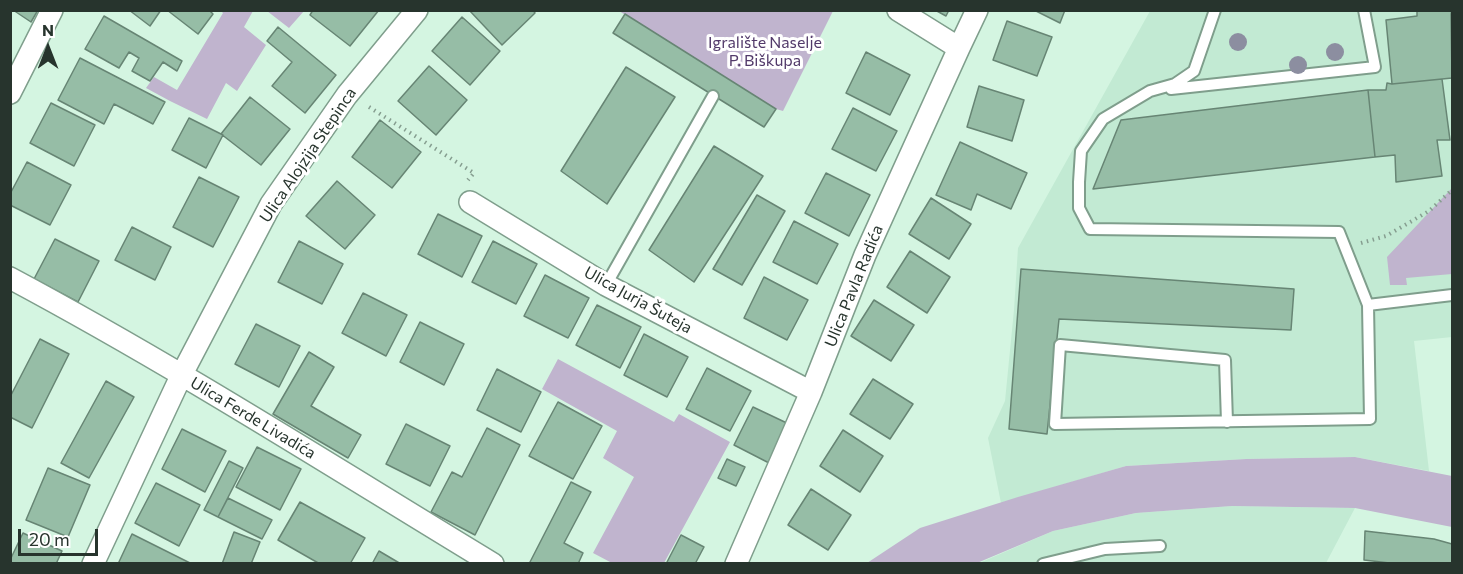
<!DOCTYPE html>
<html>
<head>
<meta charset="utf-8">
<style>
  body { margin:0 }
  #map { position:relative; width:1463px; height:574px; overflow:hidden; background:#d4f5e1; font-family:Commissioner,sans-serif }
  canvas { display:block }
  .frame { position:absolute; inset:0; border:12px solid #27342d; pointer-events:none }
  .north { position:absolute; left:18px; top:18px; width:60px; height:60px; -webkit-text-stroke:4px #fff; paint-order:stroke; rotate:0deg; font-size:16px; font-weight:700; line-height:24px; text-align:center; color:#27342d }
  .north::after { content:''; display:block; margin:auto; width:21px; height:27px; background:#27342d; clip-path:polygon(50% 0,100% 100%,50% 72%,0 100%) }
  .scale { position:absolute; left:18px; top:529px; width:80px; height:27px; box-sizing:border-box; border:3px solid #27342d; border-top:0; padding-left:8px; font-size:18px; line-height:21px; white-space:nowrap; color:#27342d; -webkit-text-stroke:4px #fff; paint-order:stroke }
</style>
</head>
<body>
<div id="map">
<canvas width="1463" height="574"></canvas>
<div class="frame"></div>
<div class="north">N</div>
<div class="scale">20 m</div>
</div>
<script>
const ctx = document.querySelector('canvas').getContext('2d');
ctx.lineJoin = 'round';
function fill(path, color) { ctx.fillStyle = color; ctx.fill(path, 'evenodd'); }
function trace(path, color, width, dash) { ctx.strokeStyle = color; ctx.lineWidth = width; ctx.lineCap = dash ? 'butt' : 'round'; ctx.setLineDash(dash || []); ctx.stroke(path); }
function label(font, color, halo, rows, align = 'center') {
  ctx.font = font + ' Commissioner,sans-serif'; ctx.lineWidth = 6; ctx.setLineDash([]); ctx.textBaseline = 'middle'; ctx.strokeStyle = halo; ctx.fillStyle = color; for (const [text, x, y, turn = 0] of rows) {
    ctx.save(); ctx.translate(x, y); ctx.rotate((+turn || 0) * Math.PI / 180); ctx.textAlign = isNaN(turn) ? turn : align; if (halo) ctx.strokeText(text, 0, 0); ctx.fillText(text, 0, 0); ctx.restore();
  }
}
const built = new Path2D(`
  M1150 11H1452V337L1414 341 1429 471 1355 457 1246 459 1126 466 1001 503 988 438 1005 401 1014 310 1018 248Z
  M1232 506 1355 508 1326 563 977 564 1053 531 1136 513Z`);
const green = new Path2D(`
  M221 11H253L244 27 266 45 237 91 226 83 207 119 170 101 146 88 154 77 177 90 223 13Z
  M267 11H304L289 28Z
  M619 11H833L783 111 776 109Z
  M1452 188V274L1406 278 1407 285H1390L1387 257Z
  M558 359 674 422 679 414 730 442 664 563H612L593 553 634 477 603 458 617 431 542 389Z
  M1355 457 1452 476V527L1355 508 1232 506 1136 513 1053 531 977 563H867L920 528 1018 497 1126 466 1246 459Z`);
const building = new Path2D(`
  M13 10H38L31 22Z
  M129 10H161L150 26Z
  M167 10H209L213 14 198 34Z
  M313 10H379L350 46 310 15Z
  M469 10H533L535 13 502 45Z
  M935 10H949L946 16Z
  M1034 10H1065L1060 23Z
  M1417 10H1452L1451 14 1452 78 1392 84 1386 20 1417 16Z
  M625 14 776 109 764 127 613 33Z
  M104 16 182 61 177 71 163 62 150 81 132 71 139 58 129 52 119 68 85 49Z
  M462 17 500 51 470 85 432 51Z
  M1007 21 1052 37 1037 76 993 60Z
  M278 27 336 75 305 113 272 86 292 62 267 41Z
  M866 52 910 75 890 115 846 93Z
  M80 58 165 102 153 124 114 104 104 124 58 100Z
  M429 66 467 100 436 135 398 101Z
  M626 67 675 97 607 204 561 171Z
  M1442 79 1450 140H1437L1442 176 1396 182 1395 155 1375 157 1368 90H1386L1387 83 1392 84Z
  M979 86 1024 100 1012 141 967 127Z
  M1368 90 1375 157 1093 189 1121 120Z
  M250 97 290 129 261 165 221 134Z
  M51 103 95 125 74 166 30 143Z
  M853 108 897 131 876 171 832 149Z
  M189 118 223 135 206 168 172 150Z
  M380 120 421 152 392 188 352 157Z
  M960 142 1027 173 1011 209 977 194 971 210 936 195Z
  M714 146 763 176 694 282 649 250Z
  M27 162 71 185 50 225 10 205V194Z
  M826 173 870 195 849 236 805 213Z
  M199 177 239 197 213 247 173 227Z
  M337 181 375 215 345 249 306 216Z
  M757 195 785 211 742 285 713 269Z
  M931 198 971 224 949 259 909 234Z
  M438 214 482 236 462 277 418 254Z
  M794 221 838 244 817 284 773 262Z
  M132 227 171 247 155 280 115 260Z
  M55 239 99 261 78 302 34 279Z
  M299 241 343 264 322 304 278 282Z
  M493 241 537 264 516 304 472 282Z
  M910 251 950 277 927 313 887 287Z
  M1021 269 1294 289 1291 330 1059 319 1047 434 1009 429Z
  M545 275 589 298 568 338 524 316Z
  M764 277 808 300 787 340 744 318Z
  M363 293 407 315 386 356 342 333Z
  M874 300 914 325 891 361 851 336Z
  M597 305 641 327 620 368 576 345Z
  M420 322 464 344 444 385 400 362Z
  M256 324 300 346 279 387 235 364Z
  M644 334 688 357 667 397 624 375Z
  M40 339 69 354 32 428 10 417V397Z
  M309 352 334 367 311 406 361 435 348 458 273 414Z
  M707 368 751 391 730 431 686 409Z
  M497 369 541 392 521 432 477 410Z
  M873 379 913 404 890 439 850 414Z
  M106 381 134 397 89 478 61 463Z
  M558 402 602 426 573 479 529 456Z
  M753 407 791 425 771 464 734 445Z
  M406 424 450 446 430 486 386 464Z
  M487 428 520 445 475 535 431 512 452 472 462 477Z
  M182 429 226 451 205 492 162 469Z
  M843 430 883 456 860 492 820 466Z
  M257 447 301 469 280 510 236 487Z
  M727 459 745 467 736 486 718 478Z
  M229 461 243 468 218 517 204 510Z
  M48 468 90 485 68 537 26 520Z
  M571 482 591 492 564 543 583 553 578 564H529Z
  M156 483 200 505 179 546 135 523Z
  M811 489 851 515 828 550 788 525Z
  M228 498 272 520 262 539 218 517Z
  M300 502 365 538 350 564H320L278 540Z
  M1365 531 1434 539 1452 544V564H1398L1364 560Z
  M234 532 260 542 251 564H222Z
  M23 533 62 551 56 564H10V560Z
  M132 534 192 564H118Z
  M681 535 704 547 695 564H666Z
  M379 551 401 564H372Z`);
const path = new Path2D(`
  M369 107 474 173 468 180
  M1361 243 1386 236 1429 211 1452 190`);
const service = new Path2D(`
  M1215 10 1194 71 1175 84 1150 91 1103 119 1081 151 1079 182V208L1090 229 1339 232 1368 305 1452 295
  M1171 89 1375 67 1364 10
  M606 285 713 96
  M1227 422 1225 360 1060 345 1055 424 1370 419 1368 305
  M1043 564 1105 549 1160 546`);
const minor = new Path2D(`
  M898 10 959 48
  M10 93 52 10
  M470 202 606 285 811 392
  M10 278C175 366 333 467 493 564
  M93 564 182 374 271 204 347 95 417 10
  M736 564 811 392 865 255 959 48 977 10`);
const trees = [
  [1238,42],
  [1335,52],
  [1298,65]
];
const parkNames = [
  ["Igralište Naselje",765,43],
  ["P. Biškupa",765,61]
];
const streetNames = [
  ["Ulica Alojzija Stepinca",308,155,-56],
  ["Ulica Pavla Radića",854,286,-68],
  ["Ulica Jurja Šuteja",638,300,29],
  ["Ulica Ferde Livadića",253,418,31]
];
fill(built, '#c2ead3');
fill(green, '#c0b4ce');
fill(building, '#96bda6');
trace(building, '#678574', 1.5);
trace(service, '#7f9e8c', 14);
trace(minor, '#7f9e8c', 24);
trace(path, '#869e90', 4, [1.5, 4.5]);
trace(service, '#fff', 10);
trace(minor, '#fff', 21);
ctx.fillStyle = '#8c8ea0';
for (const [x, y] of trees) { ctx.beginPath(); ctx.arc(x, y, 9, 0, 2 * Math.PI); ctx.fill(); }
label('16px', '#523a6a', '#fff', parkNames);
label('16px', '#27342d', '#fff', streetNames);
</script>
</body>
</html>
